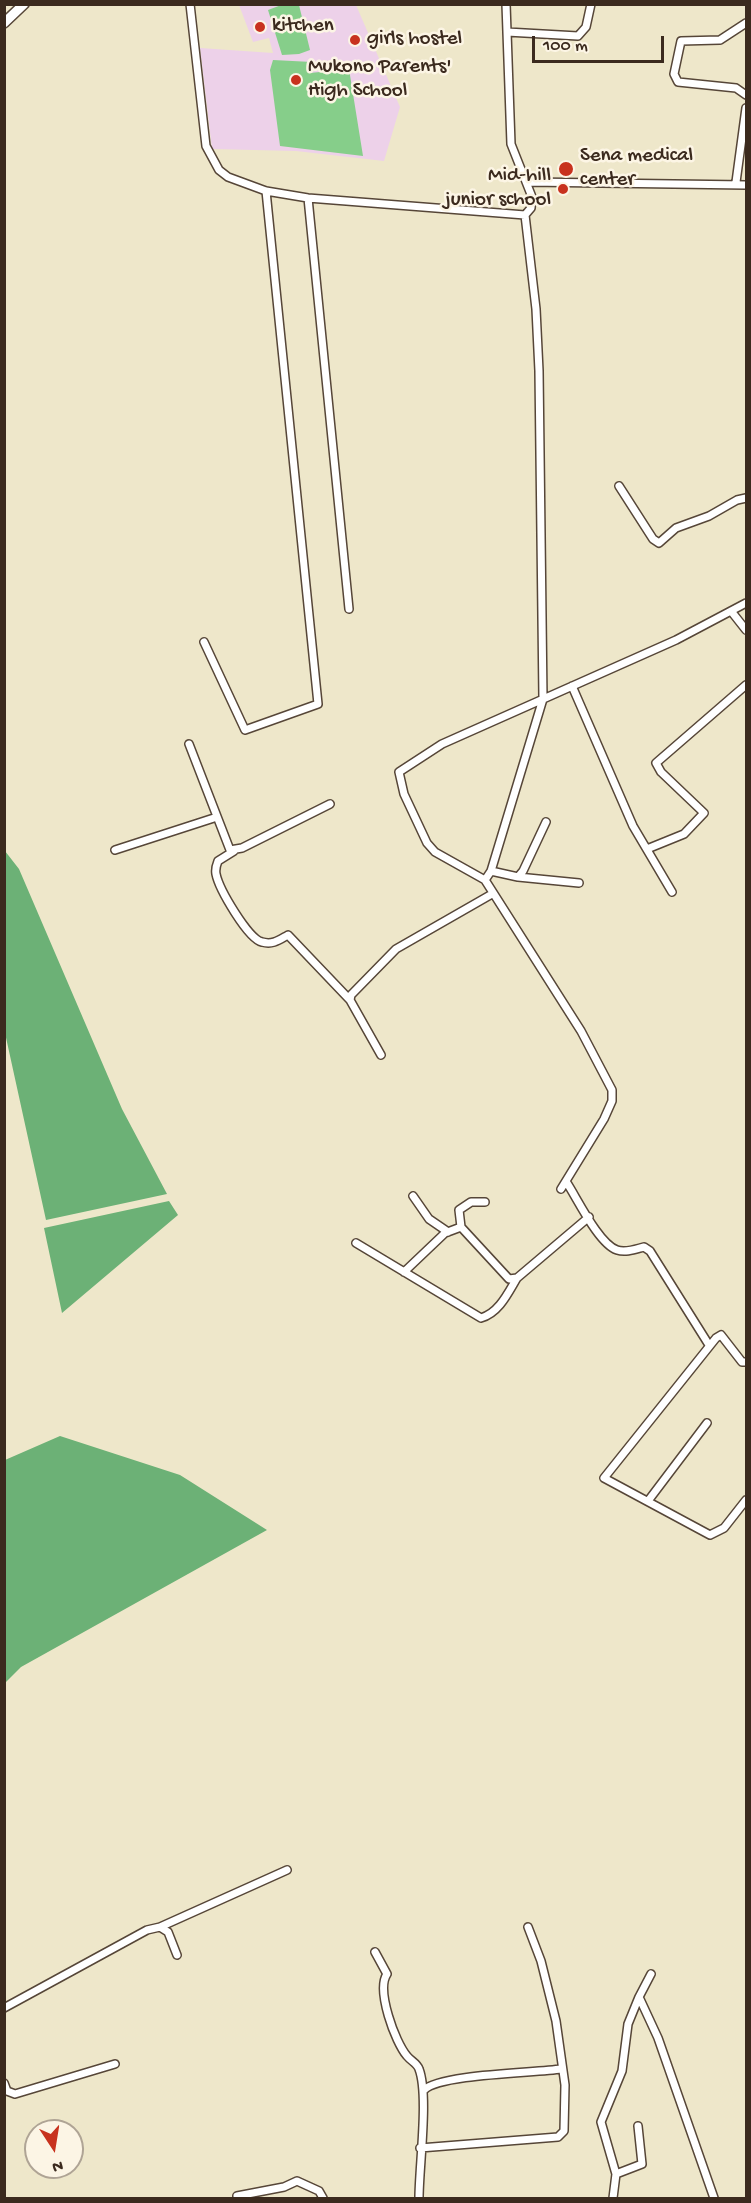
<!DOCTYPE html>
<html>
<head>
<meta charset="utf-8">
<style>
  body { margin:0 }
  #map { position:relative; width:751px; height:2203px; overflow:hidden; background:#eee7ca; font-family:"Gochi Hand",sans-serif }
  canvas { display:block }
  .frame { position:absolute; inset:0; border:6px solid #3b2a1e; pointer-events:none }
  .north { position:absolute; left:24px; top:2119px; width:60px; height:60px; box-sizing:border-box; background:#fcf5e5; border:2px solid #afa495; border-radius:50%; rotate:168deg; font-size:16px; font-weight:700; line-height:24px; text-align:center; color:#3b2a1e }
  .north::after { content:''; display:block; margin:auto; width:21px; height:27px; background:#c8321e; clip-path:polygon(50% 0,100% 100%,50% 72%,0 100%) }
  .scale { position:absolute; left:532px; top:36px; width:132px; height:27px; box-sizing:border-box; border:3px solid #3b2a1e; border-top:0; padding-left:8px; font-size:18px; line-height:21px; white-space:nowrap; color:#3b2a1e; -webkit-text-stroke:4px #fcf5e5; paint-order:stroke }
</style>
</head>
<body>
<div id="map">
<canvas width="751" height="2203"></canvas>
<div class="frame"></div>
<div class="north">N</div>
<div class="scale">100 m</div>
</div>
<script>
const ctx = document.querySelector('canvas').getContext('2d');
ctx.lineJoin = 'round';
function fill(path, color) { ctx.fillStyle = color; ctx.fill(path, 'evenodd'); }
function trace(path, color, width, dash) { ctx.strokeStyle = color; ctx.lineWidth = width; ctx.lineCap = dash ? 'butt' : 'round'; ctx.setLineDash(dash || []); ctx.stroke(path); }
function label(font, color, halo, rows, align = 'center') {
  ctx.font = font + ' "Gochi Hand",sans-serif'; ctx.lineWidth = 5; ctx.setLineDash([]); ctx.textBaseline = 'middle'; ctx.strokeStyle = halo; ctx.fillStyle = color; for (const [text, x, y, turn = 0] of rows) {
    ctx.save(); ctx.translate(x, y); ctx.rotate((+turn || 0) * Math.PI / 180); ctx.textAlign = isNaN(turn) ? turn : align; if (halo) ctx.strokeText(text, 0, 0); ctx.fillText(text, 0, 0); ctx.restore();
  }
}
const built = new Path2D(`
  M239 5H356L400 107 384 161 296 151 212 149 200 48 273 53 269 38 253 42Z`);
const green = new Path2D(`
  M284 4 299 5 310 50 299 54 282 55 268 10Z
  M273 60 312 62 310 73 349 69 363 156 280 146 270 70Z`);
const forest = new Path2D(`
  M5 851 19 869 122 1109 167 1194 46 1220 5 1033Z
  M169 1201 178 1215 62 1313 44 1228Z
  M60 1436 180 1475 267 1530 21 1667 5 1683V1460Z`);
const minor = new Path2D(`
  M190 4 206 146 219 170 228 177 266 191 308 198 525 215
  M746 23 720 40 681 41 674 74 678 82 736 88 746 95
  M507 32 578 36 586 27 591 4
  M529 182 746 185
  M736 182 746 108
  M308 198 349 609
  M619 486 653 539 659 543 676 528 709 516 737 500 746 498
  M731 611 746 630
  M204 642 245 730 318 704 266 191
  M572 686 633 826 672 892
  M189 744 230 850 242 848 330 804
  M647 849 684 834 704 813 661 772 656 763 746 685
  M115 850 217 817
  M234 851 218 861C216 866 215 869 216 874 219 889 248 939 262 942 273 945 279 940 288 935L350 1000
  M491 871 518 877 523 871 546 822
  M518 877 579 883
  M485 880 491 871 543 699 539 371 536 309 525 215 531 208 532 197 511 144 506 4
  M381 1055 350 1000 351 995 396 949 492 894
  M567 1183C578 1200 599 1244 617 1250 626 1253 636 1249 644 1247L650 1251 709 1345
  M561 1189 604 1119 612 1101V1090L581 1031 485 880 435 852 427 843 404 794 399 772 442 744 676 640 746 603
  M413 1196 429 1219 448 1232
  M485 1202H471L459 1210 461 1227 509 1279 517 1278 589 1217
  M356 1243 481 1318C499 1313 508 1293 517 1278
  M404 1272 445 1233 461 1227
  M746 1362H742L721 1335 716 1338 604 1478 710 1535 724 1528 746 1500
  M648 1501 707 1423
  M160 1927 287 1870
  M375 1952 387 1974C376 1990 395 2042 407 2056 411 2061 417 2063 419 2069 429 2095 419 2167 419 2198
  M651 1974 639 1997 658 2038 714 2198
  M4 2008 147 1930 160 1927 168 1932 177 1955
  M4 2083 7 2091 15 2094 115 2064
  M424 2090C440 2074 534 2073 561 2069
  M420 2148 558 2137 564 2131 565 2085 556 2021 541 1961 528 1927
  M616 2174 601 2122 622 2071 628 2024 639 1997
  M237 2196 284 2187 297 2181 319 2191 323 2198
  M613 2198 616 2174 642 2164 638 2126`);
const tertiary = new Path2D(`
  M4 23 24 4`);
const markers = [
  [260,27,6,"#c8321e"],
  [355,40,6,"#c8321e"],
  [296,80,6,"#c8321e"],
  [566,169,8,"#c8321e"],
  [563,189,6,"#c8321e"]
];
const poiNames = [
  ["kitchen",272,27],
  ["girls hostel",367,40],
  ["Mukono Parents'",308,68],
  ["High School",308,92],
  ["Sena medical",580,157],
  ["center",580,181],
  ["Mid-hill",551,177,"right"],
  ["junior school",551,201,"right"]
];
fill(built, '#edd1e9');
fill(green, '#86ce8a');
fill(forest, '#6cb176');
trace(minor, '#564638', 10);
trace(tertiary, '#564638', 12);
trace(minor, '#fff', 7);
trace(tertiary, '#fff', 9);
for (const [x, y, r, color] of markers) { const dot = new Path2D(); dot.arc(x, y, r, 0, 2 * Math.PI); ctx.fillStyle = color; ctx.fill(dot); trace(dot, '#fcf5e5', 2); }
label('21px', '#3b2a1e', '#fcf5e5', poiNames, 'left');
</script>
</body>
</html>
